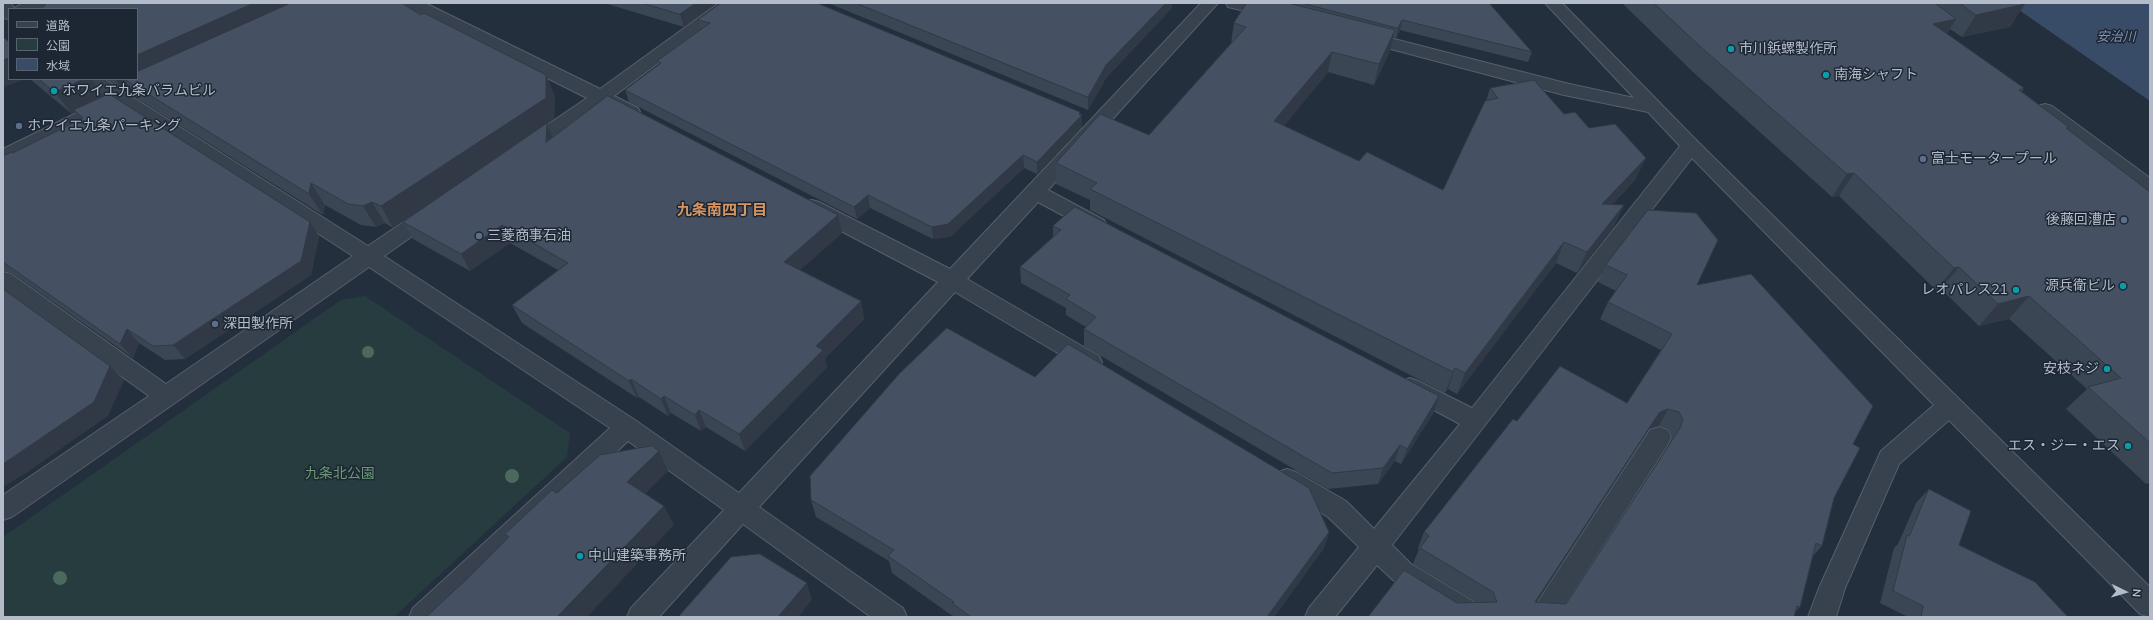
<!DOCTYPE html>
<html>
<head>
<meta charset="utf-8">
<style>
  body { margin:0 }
  #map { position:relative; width:2153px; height:620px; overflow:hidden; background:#242f3e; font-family:Mulish,"Noto Sans JP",sans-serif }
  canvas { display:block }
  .frame { position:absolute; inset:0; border:4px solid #b4bcc9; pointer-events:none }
  .legend { position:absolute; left:8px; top:8px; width:130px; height:72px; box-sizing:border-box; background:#1d2633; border:1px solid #59626f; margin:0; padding:5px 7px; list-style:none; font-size:12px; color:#b4bcc9 }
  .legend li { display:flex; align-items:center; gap:8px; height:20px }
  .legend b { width:20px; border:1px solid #59626f }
  .north { position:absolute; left:2105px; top:572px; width:40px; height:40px; -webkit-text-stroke:3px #1d2633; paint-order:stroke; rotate:95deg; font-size:11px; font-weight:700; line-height:16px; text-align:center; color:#b4bcc9 }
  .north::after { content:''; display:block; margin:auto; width:14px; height:18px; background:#b4bcc9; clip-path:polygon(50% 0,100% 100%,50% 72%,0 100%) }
</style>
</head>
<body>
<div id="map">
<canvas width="2153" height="620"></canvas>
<div class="frame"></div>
<ul class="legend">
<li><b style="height:5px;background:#38414e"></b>道路</li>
<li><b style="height:11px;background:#263c3f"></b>公園</li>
<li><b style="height:11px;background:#394c67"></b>水域</li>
</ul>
<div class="north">N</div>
</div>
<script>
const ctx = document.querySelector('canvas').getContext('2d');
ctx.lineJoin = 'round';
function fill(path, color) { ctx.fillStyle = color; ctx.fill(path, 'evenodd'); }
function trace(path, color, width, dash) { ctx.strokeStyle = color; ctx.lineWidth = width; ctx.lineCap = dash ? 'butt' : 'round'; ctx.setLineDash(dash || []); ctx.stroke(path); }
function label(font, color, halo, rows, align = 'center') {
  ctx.font = font + ' Mulish,"Noto Sans JP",sans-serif'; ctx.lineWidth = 3; ctx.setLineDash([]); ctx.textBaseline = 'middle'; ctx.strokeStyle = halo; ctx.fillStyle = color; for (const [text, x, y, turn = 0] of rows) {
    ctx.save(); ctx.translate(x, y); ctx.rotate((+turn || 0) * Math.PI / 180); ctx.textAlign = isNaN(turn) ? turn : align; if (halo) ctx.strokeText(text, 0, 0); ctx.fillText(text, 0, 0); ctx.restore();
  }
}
const green = new Path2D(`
  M365 296 570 433 567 457 394 617H3V537L341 300Z`);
const water = new Path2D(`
  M2009 3H2150V101Z`);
const minor = new Path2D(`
  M3 3H11L14 8 23 3H48C41 13 20 9 9 9V19L3 18Z
  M404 3H425L600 89 719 3H738L614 96 638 108 640 112 638 116C625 120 613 111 602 105L533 152 526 154 519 152 516 148 519 144 587 98 406 7Z
  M1201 3H1218L1048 190 1104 220 1107 225 1104 230 1097 232 1090 230 1038 202 967 279 1099 356 1102 362 1099 368 1091 371 1083 368 955 292 759 507 903 608 907 617H871L743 524 659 617H627L631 608 724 510 628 441 442 617H409L413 608 610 428 369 267 12 517 3 520V495L149 396 3 291V272L11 274 166 384 353 256 116 103 115 109 3 163V149L101 101 111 100 85 83 82 79H104L368 246 424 208 431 206 438 208 441 213 438 218 384 256 635 420 739 493 938 282 805 212 802 207 805 202 812 200 819 202 950 269Z
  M1226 3H1254L1280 9 1283 13 1280 17 1274 18 1228 7Z
  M1545 3H1562L1698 142 2150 587V617L2140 614 1949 420 1899 464 1845 588 1836 617H1808L1819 588 1881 451 1934 405 1692 158 1392 545 1411 564 1484 608 1488 617H1451L1393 580 1377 565 1335 617H1305L1309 608 1359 547 1328 517 1278 486 1275 479 1278 472 1287 469 1296 472 1346 501 1374 529 1460 424 1402 393 1398 387 1402 381 1410 378 1418 381 1472 408 1680 146 1648 112 1564 95 1357 40 1354 36 1357 32 1363 31 1565 83 1634 98Z
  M2045 104 2052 106 2150 178V195L2143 193 2038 114 2036 110 2038 106Z
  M1659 427 1668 430 1671 437 1668 444 1557 617H1528L1650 430Z`);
const trees = [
  [368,352,6],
  [512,476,7],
  [60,578,7]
];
const wall = new Path2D(`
  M604 3H716L684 27Z
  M828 3H1172V8L1106 78 1088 110Z
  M1247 3H1489L1532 52 1528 62 1400 30 1396 38 1393 37 1390 51 1374 85 1328 72 1284 126 1359 161 1443 190 1486 101 1490 88 1564 114 1636 179 1612 205H1624L1614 226 1577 273 1556 263 1457 394 1448 389 1445 393 1090 210V200L1056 184V163L1149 135 1231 43 1234 23Z
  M1622 3H2024L2010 27 1962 37 1950 29 1947 34 2024 88 2022 92 2070 128 2068 130 2150 192V483L2146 484 2066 409 2087 389 2009 319 1979 326 1941 289 1936 290 1839 196 1832 197 1693 72Z
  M421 15 546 75 555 97 554 119 547 124 552 137 838 215 842 233 800 270 861 301 864 319 825 358 827 367 745 451 706 427 701 431 671 413 668 416 639 397 637 398 522 323 512 305 558 270 510 243 470 271 413 239 403 222 432 202 393 228 385 223 376 227 361 225 325 205 323 215 138 99 129 86 122 89 106 79H137Z
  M698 20 1080 112 1082 127 1037 174 1024 168 950 237 933 239 870 208 857 219 629 102 625 90 658 65 657 61 701 29Z
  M30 79H91L104 96 319 236 311 275 185 359 165 360 139 343 133 358 12 273 3 271V156L13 153 81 119 75 112 72 114Z
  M1053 226 1439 396 1434 412 1401 464 1395 461 1378 484 1328 489 1084 346V329L1086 327 1066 315V308L1021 283 1020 267 1053 237Z
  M1606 265 1697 285 1853 444 1834 498 1822 546 1813 556 1800 607 1795 612 1457 603H1478L1413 564 1419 549 1418 548 1424 532 1517 421 1627 403 1661 350 1600 319 1608 302 1616 291 1598 282ZM1659 426 1668 429 1672 436 1670 444 1566 604 1536 602 1649 429Z
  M1035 377 1329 532 1324 548 1274 617H954L892 573 889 561 816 517 811 500Z
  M1929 489 1959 545 2068 617H1908L1880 603 1894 548 1898 544 1916 503Z`);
const shadedWall = new Path2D(`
  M254 3H313L137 79V55Z
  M696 3H716L684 27 680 14Z
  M1166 3H1172V8L1106 78 1088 110V97L1106 65Z
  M2025 4 2010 27 1962 37 1976 15Z
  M1956 19 1942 41 1933 24Z
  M1402 20 1400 30 1396 38 1398 28Z
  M1395 30 1390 51 1374 85 1379 64Z
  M1332 52 1328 72 1271 142 1274 121Z
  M9 58V79H26L3 87V60Z
  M546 75 555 97 554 119 547 124 554 141 546 142 547 124 393 228 381 206Z
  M84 79H91L105 98 74 110 75 112 72 114 55 92Z
  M115 79H123L129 86 122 89Z
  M1080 112V116L1082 115V127L1037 174V162Z
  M1023 155 1024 168 950 237 933 239 932 227Z
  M1646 158 1636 179 1593 225 1602 204Z
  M1854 173 1839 196 1832 197 1847 174Z
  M311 183 325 205 323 215 309 194Z
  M868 195 870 208 857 219 854 207Z
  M372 202 385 223 376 227 363 206Z
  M1624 205 1614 226 1577 273 1587 252Z
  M838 215 842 233 789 280 784 262Z
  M310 222 319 236 311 275 185 359 173 345Z
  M502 225 510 243 470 271 461 254Z
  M1564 242 1556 263 1457 394 1465 373Z
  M1959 267 1941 289 1936 290 1954 268Z
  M2029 296 2009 319 1979 326 1998 304Z
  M861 301 864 319 825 358 827 367 745 451 739 434 816 346Z
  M127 329 139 343 133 358 120 344Z
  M110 366 124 380 108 416 26 473 3 487V464Z
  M1455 368 1448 389 1445 393 1453 372Z
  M631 379 639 397 637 398 629 381Z
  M664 396 671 413 668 416 661 399Z
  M1439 396 1434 412 1401 464 1407 449Z
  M1668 409 1659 426 1649 429 1527 617 1535 602 1659 413Z
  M699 410 706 427 701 431 695 415Z
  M1400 445 1395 461 1378 484 1383 468Z
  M659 451 668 471 637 502 627 482Z
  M664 506 674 525 587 617H557Z
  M1329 532 1324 548 1274 617H1267Z
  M807 583 812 600 798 617H778Z`);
const building = new Path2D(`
  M47 3H254L137 55V9H42Z
  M291 3H401L421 15 424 13 546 75V98L381 206 372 202 363 206 348 204 311 183 309 194 124 79H137V72Z
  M642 3H696L680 14Z
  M721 3H817L1080 112 1079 114 1082 115 1037 162 1023 155 948 224 932 227 868 195 854 207 625 90 661 63 657 61 710 23 698 20Z
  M856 3H1166L1106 65 1088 97Z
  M1247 3H1288L1395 30 1379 64 1332 52 1274 121 1359 161 1367 152 1443 190 1485 101 1498 98 1490 88 1534 80 1564 114 1575 112 1589 128 1615 124 1646 158 1602 204 1624 205 1587 252 1564 242 1465 373 1455 368 1453 372 1090 189 1097 183 1056 163 1100 114 1149 135 1246 27 1234 23Z
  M1302 3H1489L1532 52 1402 20 1398 28Z
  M1654 3H1935L1956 19 1933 24 2024 88 2019 90 2070 128H2066L2150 192V443L2088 387 2121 378 2029 296 1998 304 1959 267 1954 268 1854 173 1847 174 1703 49Z
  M1960 3H2024L2025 4 1976 15Z
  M3 37 9 42V58L3 60Z
  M39 79H84L55 92Z
  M109 94 310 222 301 261 173 345 153 346 127 329 120 344 3 262V156L12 152 13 153 83 118 74 110Z
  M608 96 838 215 784 262 861 301 816 346 823 350 739 434 699 410 695 415 664 396 661 399 631 379 629 381 512 305 568 263 502 225 461 254 403 222 547 123 546 142Z
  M1075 207 1439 396 1407 449 1400 445 1383 468 1332 473 1084 329 1096 317 1066 299 1070 295 1020 267 1061 230 1053 226Z
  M1648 210 1696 213 1718 240 1697 285 1751 274 1873 406 1853 444 1860 448 1834 498 1822 546 1816 543 1800 607 1797 606 1794 617H1368L1404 570 1457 603 1497 602 1493 592 1420 548 1429 536 1424 532 1513 419 1517 421 1560 366 1627 403 1672 334 1608 302 1627 275 1606 265ZM1668 409 1679 412 1683 420 1680 428 1566 604 1535 602 1659 413Z
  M3 289 110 366 94 402 3 464Z
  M947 328 1035 377 1068 344 1309 488 1329 532 1267 617H971L952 603 954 602 888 556 894 550 811 500 810 476 899 374Z
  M652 446 659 451 627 482 664 506 557 617H426L470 576 509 537 505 534 552 490 557 493 600 455Z
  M1929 489 1971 511 1959 545 2035 582 2068 617H1921L1923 606 1893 591 1907 535 1909 536Z
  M760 554 807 583 778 617H680L679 616 731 557Z`);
const markers = [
  [1731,49,4,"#0f9aa8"],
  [1826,75,4,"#0f9aa8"],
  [54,91,4,"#0f9aa8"],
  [19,126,4,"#5c6f8a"],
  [1923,159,4,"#5c6f8a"],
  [2124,220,4,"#5c6f8a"],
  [479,236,4,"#5c6f8a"],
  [2123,286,4,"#0f9aa8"],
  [2016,290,4,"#0f9aa8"],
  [215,324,4,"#5c6f8a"],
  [2107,369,4,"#0f9aa8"],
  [2128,446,4,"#0f9aa8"],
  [580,556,4,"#0f9aa8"]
];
const farWaternames = [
  ["安治川",2116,37]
];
const poiNames = [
  ["市川鋲螺製作所",1739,49],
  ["南海シャフト",1834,75],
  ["ホワイエ九条バラムビル",62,91],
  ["ホワイエ九条パーキング",27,126],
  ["富士モータープール",1931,159],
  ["後藤回漕店",2116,220,"right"],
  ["三菱商事石油",487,236],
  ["源兵衛ビル",2115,286,"right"],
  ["レオパレス21",2008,290,"right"],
  ["深田製作所",223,324],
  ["安枝ネジ",2099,369,"right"],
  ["エス・ジー・エス",2120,446,"right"],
  ["中山建築事務所",588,556]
];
const parkNames = [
  ["九条北公園",340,474]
];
const neighbourhoodNames = [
  ["九条南四丁目",722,210]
];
fill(green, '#263c3f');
fill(water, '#394c67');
trace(minor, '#565f6c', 2);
fill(minor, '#38414e');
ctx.fillStyle = '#4b6a5d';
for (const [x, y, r] of trees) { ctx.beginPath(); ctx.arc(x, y, r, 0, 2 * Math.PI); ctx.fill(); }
fill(wall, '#3b4654');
fill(shadedWall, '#303945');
fill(building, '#455162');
trace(building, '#303945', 1);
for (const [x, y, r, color] of markers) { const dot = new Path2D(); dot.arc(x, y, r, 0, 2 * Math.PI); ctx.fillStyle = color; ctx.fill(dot); trace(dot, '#1d2633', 1.5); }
label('italic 13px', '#7c92b1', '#1d2633', farWaternames);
label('14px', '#b4bcc9', '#1d2633', poiNames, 'left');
label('14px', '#6b9a76', '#1d2633', parkNames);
label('bold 15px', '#d59563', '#1d2633', neighbourhoodNames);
</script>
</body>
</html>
